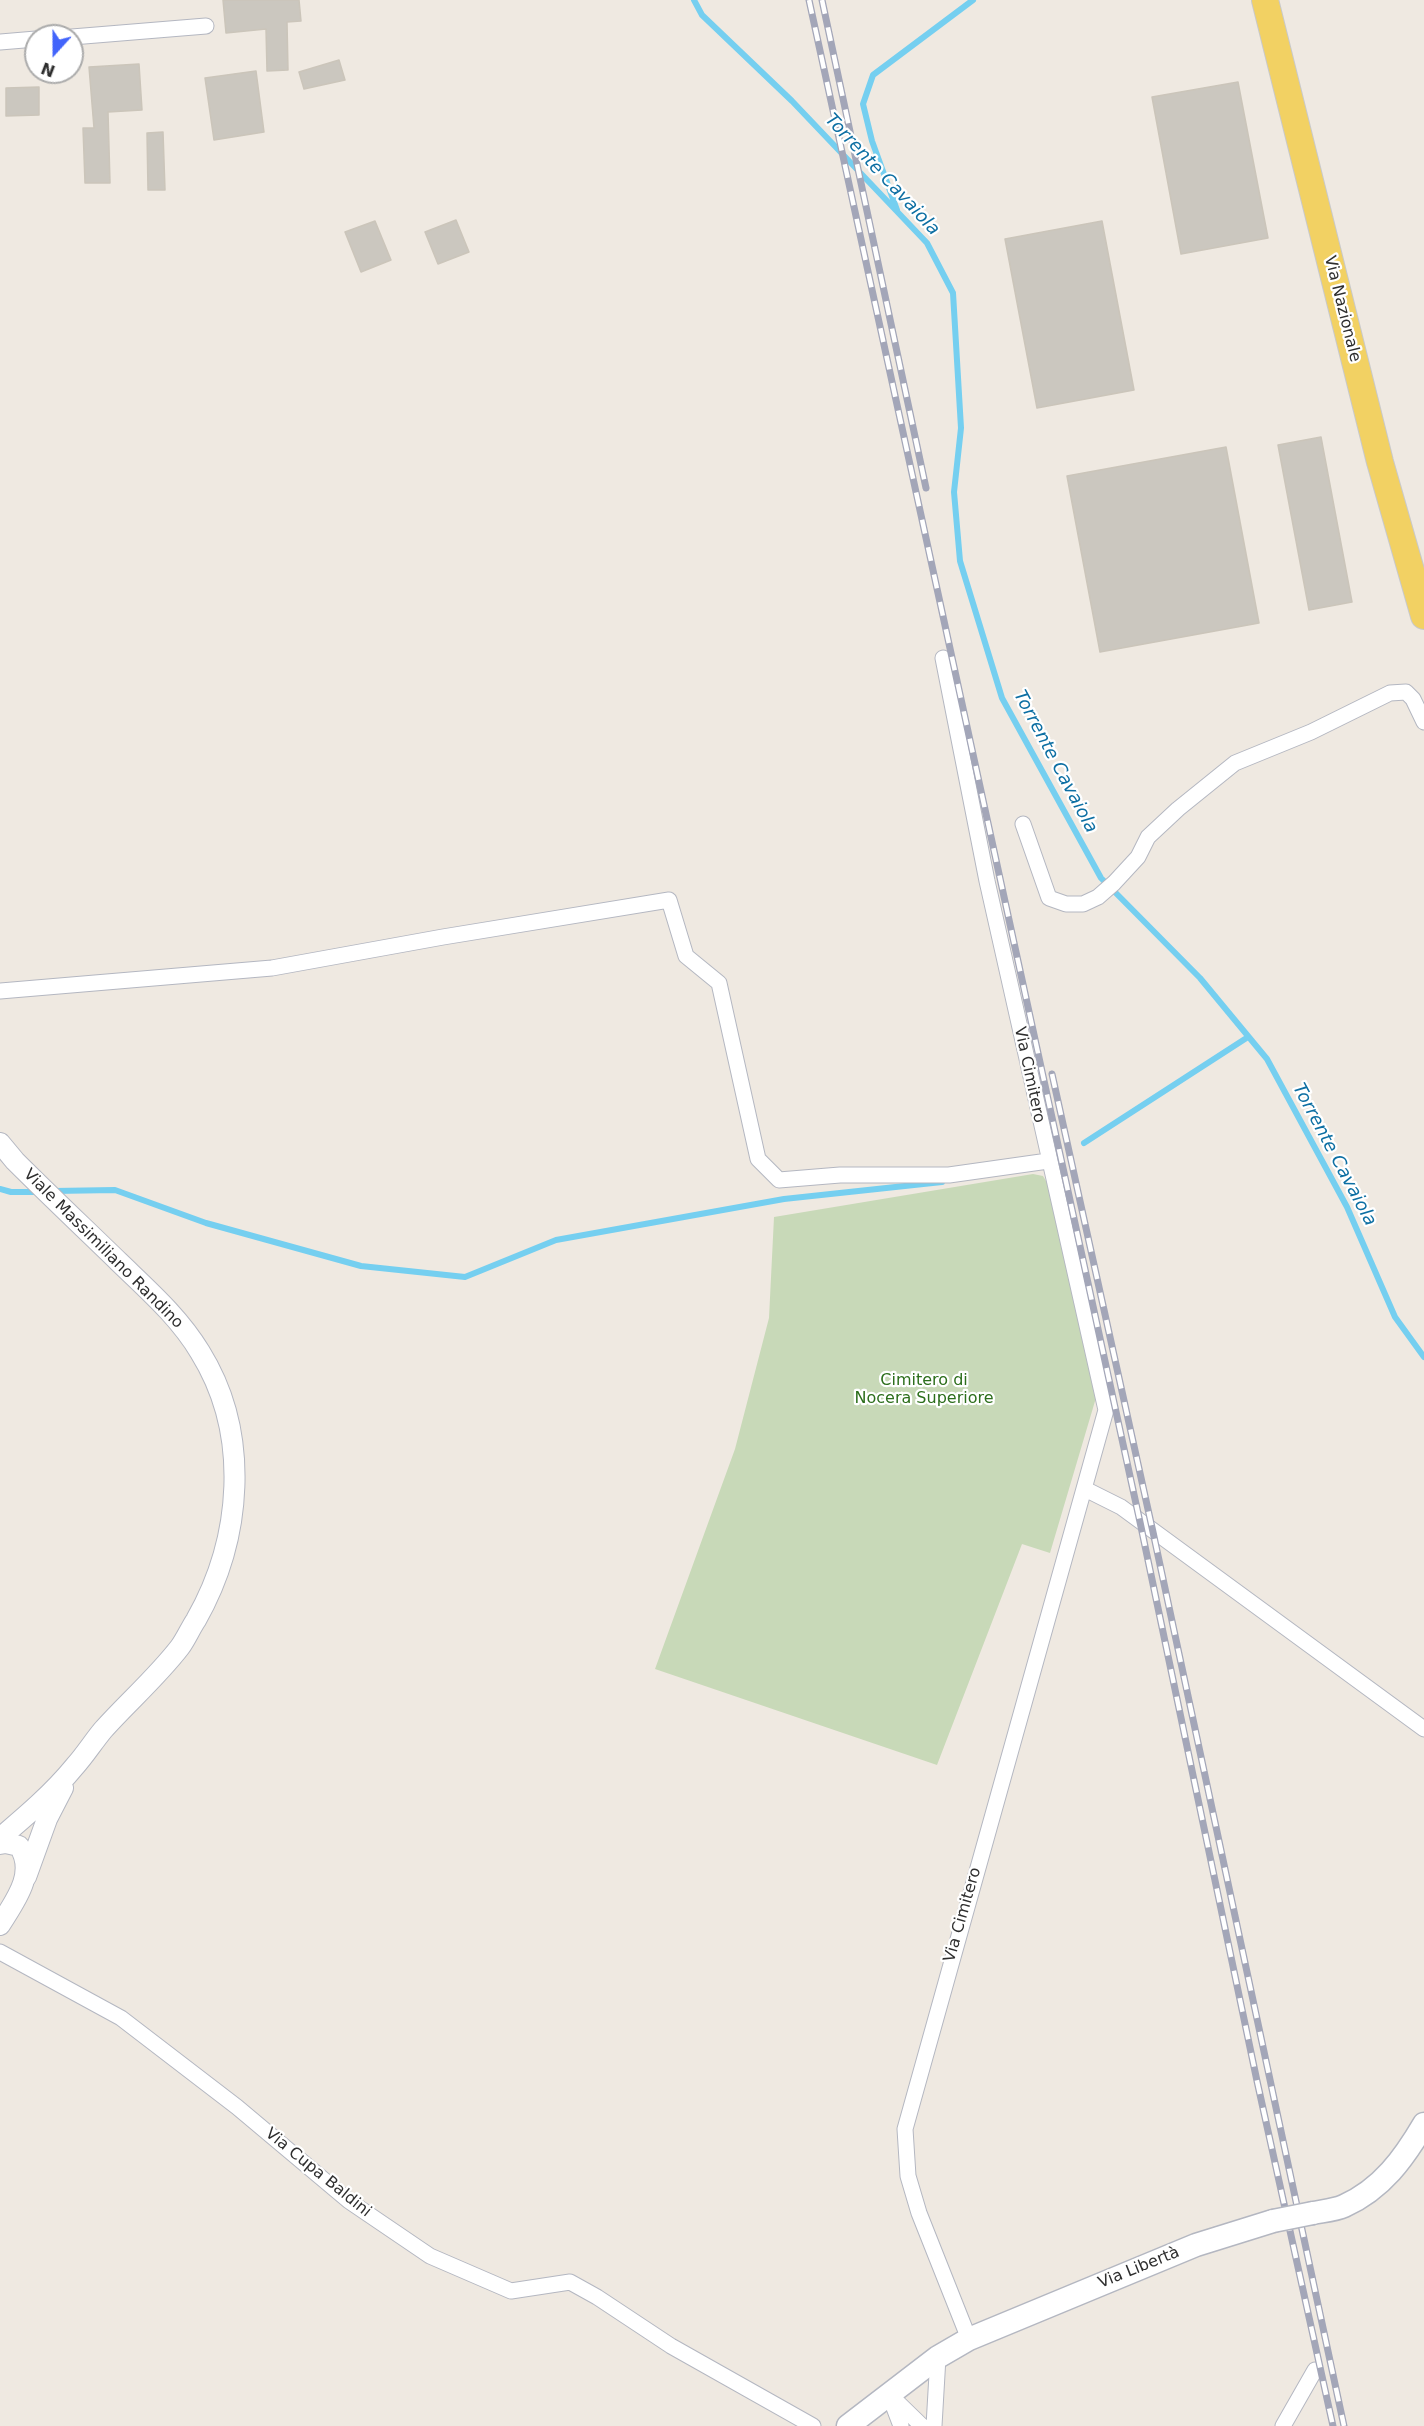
<!DOCTYPE html>
<html>
<head>
<meta charset="utf-8">
<style>
  body { margin:0 }
  #map { position:relative; width:1424px; height:2426px; overflow:hidden; background:#efe9e1; font-family:"DejaVu Sans",sans-serif }
  canvas { display:block }
  .north { position:absolute; left:24px; top:24px; width:60px; height:60px; box-sizing:border-box; background:#fff; border:2px solid #ababab; border-radius:50%; rotate:201deg; font-size:16px; font-weight:700; line-height:24px; text-align:center; color:#2e2e2e }
  .north::after { content:''; display:block; margin:auto; width:21px; height:27px; background:#4264fb; clip-path:polygon(50% 0,100% 100%,50% 72%,0 100%) }
</style>
</head>
<body>
<div id="map">
<canvas width="1424" height="2426"></canvas>
<div class="north">N</div>
</div>
<script>
const ctx = document.querySelector('canvas').getContext('2d');
ctx.lineJoin = 'round';
function fill(path, color) { ctx.fillStyle = color; ctx.fill(path, 'evenodd'); }
function trace(path, color, width, dash) { ctx.strokeStyle = color; ctx.lineWidth = width; ctx.lineCap = dash ? 'butt' : 'round'; ctx.setLineDash(dash || []); ctx.stroke(path); }
function label(font, color, halo, rows, align = 'center') {
  ctx.font = font + ' "DejaVu Sans",sans-serif'; ctx.lineWidth = 4.5; ctx.setLineDash([]); ctx.textBaseline = 'middle'; ctx.strokeStyle = halo; ctx.fillStyle = color; for (const [text, x, y, turn = 0] of rows) {
    ctx.save(); ctx.translate(x, y); ctx.rotate((+turn || 0) * Math.PI / 180); ctx.textAlign = isNaN(turn) ? turn : align; if (halo) ctx.strokeText(text, 0, 0); ctx.fillText(text, 0, 0); ctx.restore();
  }
}
const cemetery = new Path2D(`
  M1033 1174 1043 1176 1049 1186 1098 1391 1050 1553 1022 1544 937 1765 655 1669 735 1449 769 1318 774 1217Z`);
const stream = new Path2D(`
  M694 0 702 15 792 101 927 243 953 293 961 428 954 492 960 561 1002 698 1101 878 1200 978 1267 1059 1347 1207 1395 1317 1424 1357
  M897 210 872 141 863 104 873 75 973 0
  M1084 1143 1248 1037
  M0 1189 11 1192H38
  M54 1191 115 1190 206 1223 361 1266 465 1277 556 1240 784 1199 942 1182`);
const building = new Path2D(`
  M223 0H299L301 21 287 22 288 70 267 71 266 29 226 33Z
  M339 60 345 80 304 89 299 72Z
  M139 64 142 110 108 112 110 183H85L83 128H94L89 67Z
  M256 71 264 132 214 140 205 78Z
  M1238 82 1268 238 1181 254 1152 97Z
  M39 87V115L6 116V88Z
  M163 132 165 190H148L147 133Z
  M456 220 469 252 438 264 425 232Z
  M375 221 391 260 361 272 345 232Z
  M1102 221 1134 390 1037 408 1005 239Z
  M1321 437 1352 602 1309 610 1278 445Z
  M1226 447 1259 623 1100 652 1067 476Z`);
const minor = new Path2D(`
  M72 37 206 26
  M0 42 36 39
  M943 658 987 881 1106 1410 905 2129 908 2176 919 2213 969 2339
  M1023 824 1049 898 1066 904H1083L1098 897 1114 883 1138 857 1148 837 1178 809 1235 763 1311 732 1390 693 1406 692 1413 699 1424 722
  M0 991 272 968 443 937 669 900 686 956 719 983 758 1159 779 1180 840 1175H949L1048 1161
  M1085 1489 1121 1507 1424 1729
  M0 1952 121 2018 237 2107 349 2201 430 2256 511 2291 570 2282 597 2297 671 2346 813 2426
  M889 2394 922 2426
  M890 2397 901 2426
  M934 2426 938 2357
  M1283 2426 1315 2370`);
const tertiary = new Path2D(`
  M0 1143 15 1161C49 1195 84 1228 119 1262 148 1290 179 1317 200 1352 251 1434 242 1539 196 1620 190 1629 186 1639 180 1647 157 1677 128 1702 103 1730 93 1742 85 1755 75 1766 53 1793 26 1816 0 1838
  M0 1844 6 1843 19 1846C37 1873 15 1901 0 1925
  M26 1877 47 1819 63 1788`);
const secondary = new Path2D(`
  M1313 2213C1323 2211 1335 2210 1344 2206 1382 2189 1404 2158 1424 2124
  M848 2426 938 2357 969 2339 1196 2245 1273 2221`);
const primary = new Path2D(`
  M1265 0 1380 462 1424 616`);
const rail = new Path2D(`
  M809 0 1140 1522 1257 2081 1333 2426
  M822 0 926 488
  M1052 1074 1153 1532 1344 2426`);
const secondaryBridge = new Path2D(`
  M1273 2221 1313 2213`);
const streetNames = [
  ["Via Nazionale",1342,309,76],
  ["Via Cimitero",1029,1075,78],
  ["Viale Massimiliano Randino",103,1249,45],
  ["Via Cimitero",963,1915,-74],
  ["Via Cupa Baldini",318,2173,39],
  ["Via Libertà",1139,2268,-22]
];
const parkNames = [
  ["Cimitero di",924,1381],
  ["Nocera Superiore",924,1399]
];
const waterNames = [
  ["Torrente Cavaiola",882,175,47],
  ["Torrente Cavaiola",1055,762,62],
  ["Torrente Cavaiola",1334,1155,62]
];
fill(cemetery, '#c8d9b8');
trace(stream, '#75cff0', 6);
fill(building, '#cbc7bf');
trace(building, '#cbc5ba', 1.5);
trace(minor, '#b4b7c1', 17);
trace(tertiary, '#b4b7c1', 22);
trace(secondary, '#b4b7c1', 25);
trace(primary, '#c9c9c9', 28);
trace(minor, '#fff', 15);
trace(tertiary, '#fff', 20);
trace(secondary, '#fff', 22);
trace(primary, '#f2d163', 26);
trace(rail, '#a3a6b8', 7);
trace(rail, '#fff', 4.5, [14]);
trace(secondaryBridge, '#b4b7c1', 25, []);
trace(secondaryBridge, '#fff', 22);
label('16px', '#2e2e2e', '#fff', streetNames);
label('16px', '#2c6e1b', '#fff', parkNames);
label('italic 18px', '#0d6fa3', '#fff', waterNames);
</script>
</body>
</html>
